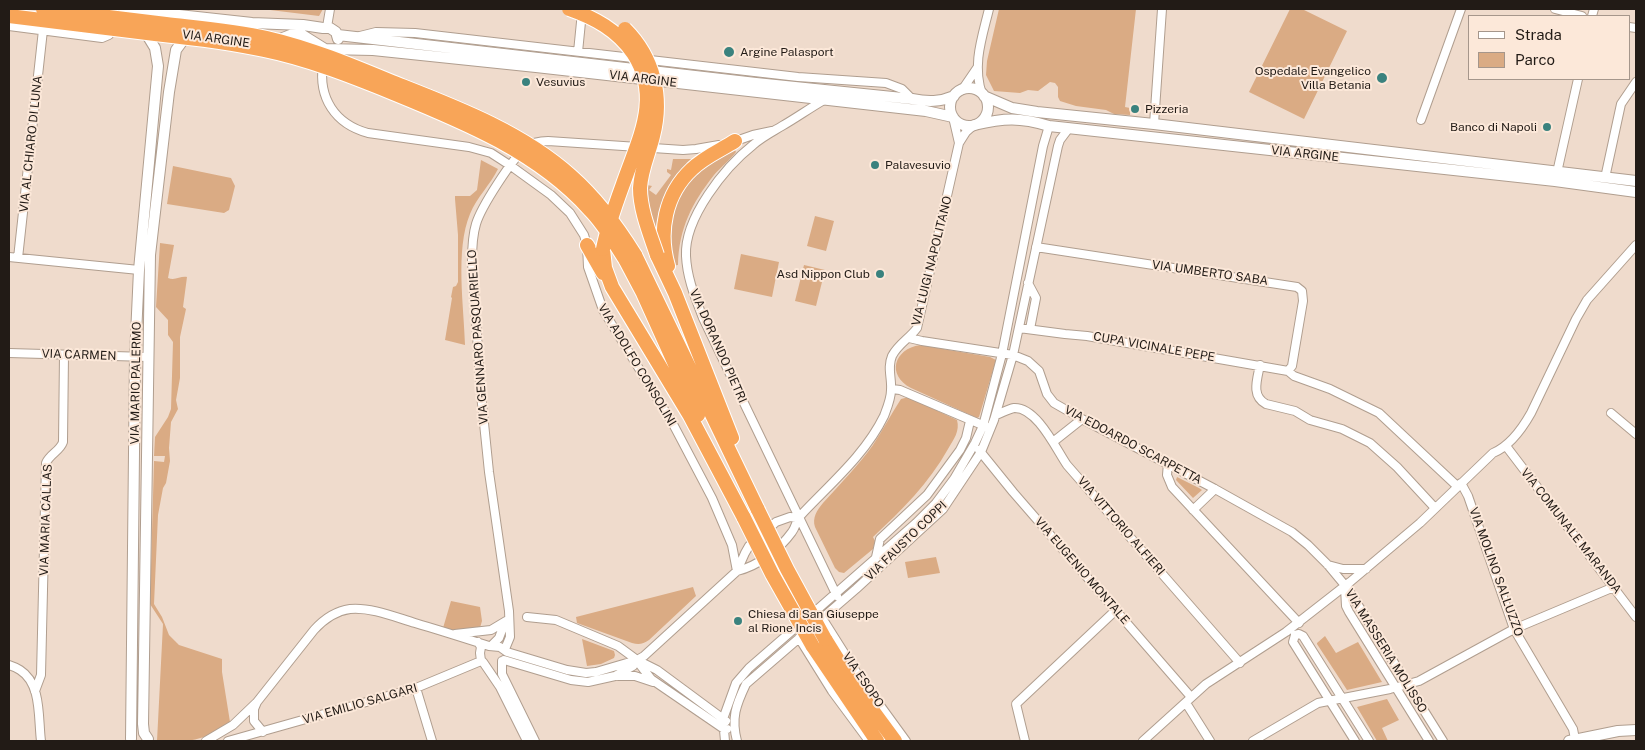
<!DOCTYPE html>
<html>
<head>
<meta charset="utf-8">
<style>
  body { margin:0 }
  #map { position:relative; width:1645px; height:750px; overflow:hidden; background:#efdbcc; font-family:"Public Sans",sans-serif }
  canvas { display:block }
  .frame { position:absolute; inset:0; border:10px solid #221b16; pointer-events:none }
  .legend { position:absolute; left:1468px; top:15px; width:162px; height:65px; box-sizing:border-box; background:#fce8d9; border:1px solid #a5968b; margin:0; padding:6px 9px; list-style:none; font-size:15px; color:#221b16 }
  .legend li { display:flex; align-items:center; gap:10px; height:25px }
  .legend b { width:25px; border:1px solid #a5968b }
</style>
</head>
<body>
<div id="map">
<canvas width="1645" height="750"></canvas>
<div class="frame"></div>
<ul class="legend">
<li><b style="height:6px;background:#fff"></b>Strada</li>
<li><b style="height:14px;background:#daab84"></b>Parco</li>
</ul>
</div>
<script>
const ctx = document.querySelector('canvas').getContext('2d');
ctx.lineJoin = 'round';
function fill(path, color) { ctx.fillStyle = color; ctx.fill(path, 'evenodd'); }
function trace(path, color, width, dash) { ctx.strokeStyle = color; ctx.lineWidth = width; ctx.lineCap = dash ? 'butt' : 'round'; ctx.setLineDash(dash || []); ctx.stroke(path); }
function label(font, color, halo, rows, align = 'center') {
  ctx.font = font + ' "Public Sans",sans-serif'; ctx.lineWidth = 4; ctx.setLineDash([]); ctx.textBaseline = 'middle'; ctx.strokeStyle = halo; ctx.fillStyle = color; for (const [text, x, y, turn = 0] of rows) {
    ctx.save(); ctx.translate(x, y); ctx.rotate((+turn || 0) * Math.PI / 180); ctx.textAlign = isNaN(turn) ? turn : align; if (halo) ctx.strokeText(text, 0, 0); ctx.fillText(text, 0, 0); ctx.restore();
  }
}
const green = new Path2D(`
  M262 9H323L319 16Z
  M999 9H1136L1125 107 1130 108V115L1114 114 1106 110 1076 106 1060 101 1058 97V87L1055 83 1050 82 1038 91 1028 90 1020 93 994 91 986 75 987 61Z
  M1290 9H1302L1347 31 1304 119 1249 92Z
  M734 148 736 152C730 160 721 167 714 175 692 203 679 228 678 265L671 266 668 253 671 211 683 187 703 167Z
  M673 159H699L657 228H654L647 198V185L652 186 649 190 656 195 671 175 667 172V169L671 170Z
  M481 160 498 169C490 185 477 197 470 214 455 250 464 306 465 345L445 340 452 298 451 297 453 287 456 286 458 282V235L455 199V196H470L477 190Z
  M173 166 231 178 235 186 229 210 224 213 167 204Z
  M815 216 834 221 826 251 807 246Z
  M160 243 174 245 168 278C175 281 180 276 187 277L183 307 186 309 180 337V378L176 400 178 409 171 422 169 448 170 461 166 483 163 488 158 515 154 604 162 617 169 635 179 645 222 659V672L230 722C206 740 186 744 157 741L163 624 150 604 154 461 164 462 165 456H154L155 437 168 417 171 409 173 342 168 335V320L156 307Z
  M741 254 779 262 772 297 734 289Z
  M804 265 825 270 816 306 795 301Z
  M920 345 990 357 996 360 979 417 977 418 911 388C886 375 894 349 920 345Z
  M905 398H910L957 420C960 431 954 439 948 449 929 483 902 510 873 537L875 541 873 549 844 573 839 572 835 568 815 527C812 518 817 510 823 503 840 484 858 466 873 445 883 430 891 414 901 399Z
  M1177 477 1199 488 1202 490 1193 498 1176 480Z
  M936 557 940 573 908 578 905 562Z
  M693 587 696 596 649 640C643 644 639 645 632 643L577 623 576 617Z
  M451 601 480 607 482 621 479 631 462 635 443 628Z
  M1325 636 1336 653 1358 642 1382 682 1347 690 1317 644V643Z
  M582 639 614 651 615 655 614 658 601 664 587 666Z
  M1387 699 1399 720 1382 728 1388 741H1377L1357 707Z`);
const street = new Path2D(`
  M1555 9 1582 16
  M1592 16 1594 9
  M9 26 102 38 109 35 110 26
  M327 27 330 9
  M1629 27 1636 28
  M360 36 376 32 415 33 798 77 886 83 902 89 912 99
  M578 52 582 12
  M323 64C318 98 335 124 368 133L469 147 491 153 511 166 551 195 570 213 584 235 587 245 588 267 603 310 673 424 712 498 732 545 737 571
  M962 90 977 68
  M982 94C972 65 982 38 989 9
  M824 100C810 108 796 118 782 126 772 132 762 137 753 145 725 167 684 218 686 256 687 278 695 297 703 318L837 596
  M953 117 959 143
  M1421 120 1461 9
  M1154 124 1162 9
  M733 142 753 135 772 131
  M1556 177 1578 79
  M1605 178 1621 104 1636 82
  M1036 247 1297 287 1302 291 1303 301 1292 366 1288 371
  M9 257 139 270
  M18 258 43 30
  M1028 283 1036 298 1030 329
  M1019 328 1065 334 1087 336 1288 371
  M909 338 922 341 1013 355 1028 361 1039 371 1047 394 1054 403 1082 419 1215 489 1292 532 1308 545 1328 565 1348 589 1443 741
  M9 353 148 357
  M1260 365C1257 380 1251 396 1266 404L1295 411 1310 420 1342 429 1370 443 1397 467 1435 508
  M1288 371 1294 376 1330 389 1379 413 1457 486
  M892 389 900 390 987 427
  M1611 413 1636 434
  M996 415C1002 413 1008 409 1014 408 1037 407 1056 449 1067 465L1240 663
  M1053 442 1082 419
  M1506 446 1636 617
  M979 450 1013 492 1191 697
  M1168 463 1167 475 1172 487 1299 623
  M1461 483 1468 496 1514 629 1573 729 1575 739
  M1193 510 1215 489
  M876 557 880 539 927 495 960 450 966 438 970 421
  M1328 565 1343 569H1366
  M737 571C758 566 779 550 792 532 796 527 796 520 801 515 830 484 865 455 884 416 887 408 891 399 891 390 892 378 887 368 892 356 898 344 910 338 917 328L959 143 966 132 974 125
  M1345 588 1346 606 1349 612 1429 741
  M811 615 916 523 936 503 954 479 975 443 983 426 1002 354 1043 146 1049 126
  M527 617 556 620 618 646 637 660 657 670 726 721
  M822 618 858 675 906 741
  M455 634 491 630 506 621
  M1295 635 1299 634 1303 636 1369 741
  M1295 635 1293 642 1355 741
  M799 638 832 691 869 741
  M478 642 481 647 480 653 481 661
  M492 645 499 638 505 622
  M505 649 510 637 509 611 489 472 481 394 472 262C472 250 472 237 476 224 481 207 512 159 526 147 533 142 540 141 548 141L683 150 696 149 719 145
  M504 660 571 680 588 682 615 676 633 666 637 660
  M502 661V674L535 741
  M483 662 500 687 527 741
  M638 662 651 679 724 729H727
  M9 665C12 666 17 668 20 670 42 684 38 718 41 741
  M618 676H635L653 682
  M416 688 432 741
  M35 691 41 675 46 463C50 454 60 451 63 442L64 355
  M1186 703 1210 741
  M263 732 254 721V709L257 702 314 630C324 619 335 611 350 609 371 607 395 617 415 623 439 630 464 638 489 646L500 647 507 652 567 670 586 673 596 672 637 660 644 656 737 571 745 553 749 546 776 522 790 517 798 518
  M206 741 233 725 256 703
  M228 741 416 688 481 661
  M725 741 723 719 736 683 749 668 802 622
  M737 741C731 718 736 705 746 684L856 589 943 509 981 452 994 420 1013 355 1058 146 1060 140 1069 128
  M1025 741 1016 704 1116 610
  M1143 741 1206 684 1286 632 1350 582 1420 523 1493 453C1510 446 1522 429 1531 413L1576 319 1587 300 1636 245
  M1253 741 1318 703 1390 689 1419 681 1514 629 1614 587`);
const secondary = new Path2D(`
  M124 9 252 23 303 25 323 28H330L336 32 338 39
  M338 35 756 83 912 99C928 102 940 102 954 96
  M275 41 293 34H301L325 49 373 50 536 67 926 111 953 117
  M950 107a19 19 0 1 1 38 0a19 19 0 1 1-38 0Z
  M984 96 1012 108 1037 112 1154 124 1636 181
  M974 125C1004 118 1020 117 1049 126L1555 181 1636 192
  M131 739 135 357 139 270 158 66 155 48 144 30
  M148 739 144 733 143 724 150 255 169 92 176 50 187 35
  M1569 741 1618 731 1636 730`);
const highway = new Path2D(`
  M587 245 603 273
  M603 249 605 268 612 287 690 416 744 518
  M635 255 758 510
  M657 255 675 293 732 438
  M625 259 643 293 698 415
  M668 266C658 232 665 194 692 169 704 157 721 150 735 141
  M825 639 853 684 895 741
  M812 645 877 741`);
const highwayBridge = new Path2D(`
  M43 9C84 14 125 19 166 24 200 28 234 31 267 38 310 48 351 65 392 82 453 106 521 131 571 176 597 199 617 226 635 255
  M569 9C595 18 617 30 633 53 660 94 642 132 627 173 618 198 608 223 603 249
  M9 16C58 22 107 28 155 34 192 38 228 42 264 50 308 59 351 76 393 93 464 122 538 152 590 210 604 224 614 242 625 259
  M625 29C654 58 663 97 653 136 649 153 641 169 640 188 640 210 650 234 657 255
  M758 510 787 569 825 639
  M744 518 772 574 812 645`);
const markers = [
  [729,52,6,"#3a827e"],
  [1382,78,6,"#3a827e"],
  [526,82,5,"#3a827e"],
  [1135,109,5,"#3a827e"],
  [1547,127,5,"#3a827e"],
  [875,165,5,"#3a827e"],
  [880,274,5,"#3a827e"],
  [738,621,5,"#3a827e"]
];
const streetNames = [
  ["VIA ARGINE",216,39,8],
  ["VIA ARGINE",643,79,7],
  ["VIA AL CHIARO DI LUNA",31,144,-84],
  ["VIA ARGINE",1305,154,6],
  ["VIA LUIGI NAPOLITANO",932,261,-76],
  ["VIA UMBERTO SABA",1210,273,8],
  ["VIA GENNARO PASQUARIELLO",478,337,-94],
  ["VIA DORANDO PIETRI",718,346,66],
  ["CUPA VICINALE PEPE",1154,347,10],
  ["VIA CARMEN",79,355,2],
  ["VIA ADOLFO CONSOLINI",637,365,59],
  ["VIA MARIO PALERMO",136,383,-89],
  ["VIA EDOARDO SCARPETTA",1133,445,28],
  ["VIA MARIA CALLAS",46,520,-88],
  ["VIA VITTORIO ALFIERI",1121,526,49],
  ["VIA COMUNALE MARANDA",1571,531,52],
  ["VIA FAUSTO COPPI",906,541,-44],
  ["VIA EUGENIO MONTALE",1082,571,49],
  ["VIA MOLINO SALLUZZO",1496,572,70],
  ["VIA MASSERIA MOLISSO",1386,651,58],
  ["VIA ESOPO",863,680,56],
  ["VIA EMILIO SALGARI",360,704,-16]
];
const poiNames = [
  ["Argine Palasport",740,52],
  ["Ospedale Evangelico",1371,71,"right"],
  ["Villa Betania",1371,85,"right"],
  ["Vesuvius",536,82],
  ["Pizzeria",1145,109],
  ["Banco di Napoli",1537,127,"right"],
  ["Palavesuvio",885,165],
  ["Asd Nippon Club",870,274,"right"],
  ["Chiesa di San Giuseppe",748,614],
  ["al Rione Incis",748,628]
];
fill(green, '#daab84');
trace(street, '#b09e8f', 10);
trace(secondary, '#b09e8f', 12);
trace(highway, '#fff', 16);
trace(street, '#fff', 8);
trace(secondary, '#fff', 10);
trace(highway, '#f8a558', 14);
trace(highwayBridge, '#fff', 16, []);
trace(highwayBridge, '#f8a558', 14);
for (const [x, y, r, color] of markers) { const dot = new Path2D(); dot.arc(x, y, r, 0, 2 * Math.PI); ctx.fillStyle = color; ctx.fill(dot); trace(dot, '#fce8d9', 2); }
label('12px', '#221b16', '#fce8d9', streetNames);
label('12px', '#221b16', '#fce8d9', poiNames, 'left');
</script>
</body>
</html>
